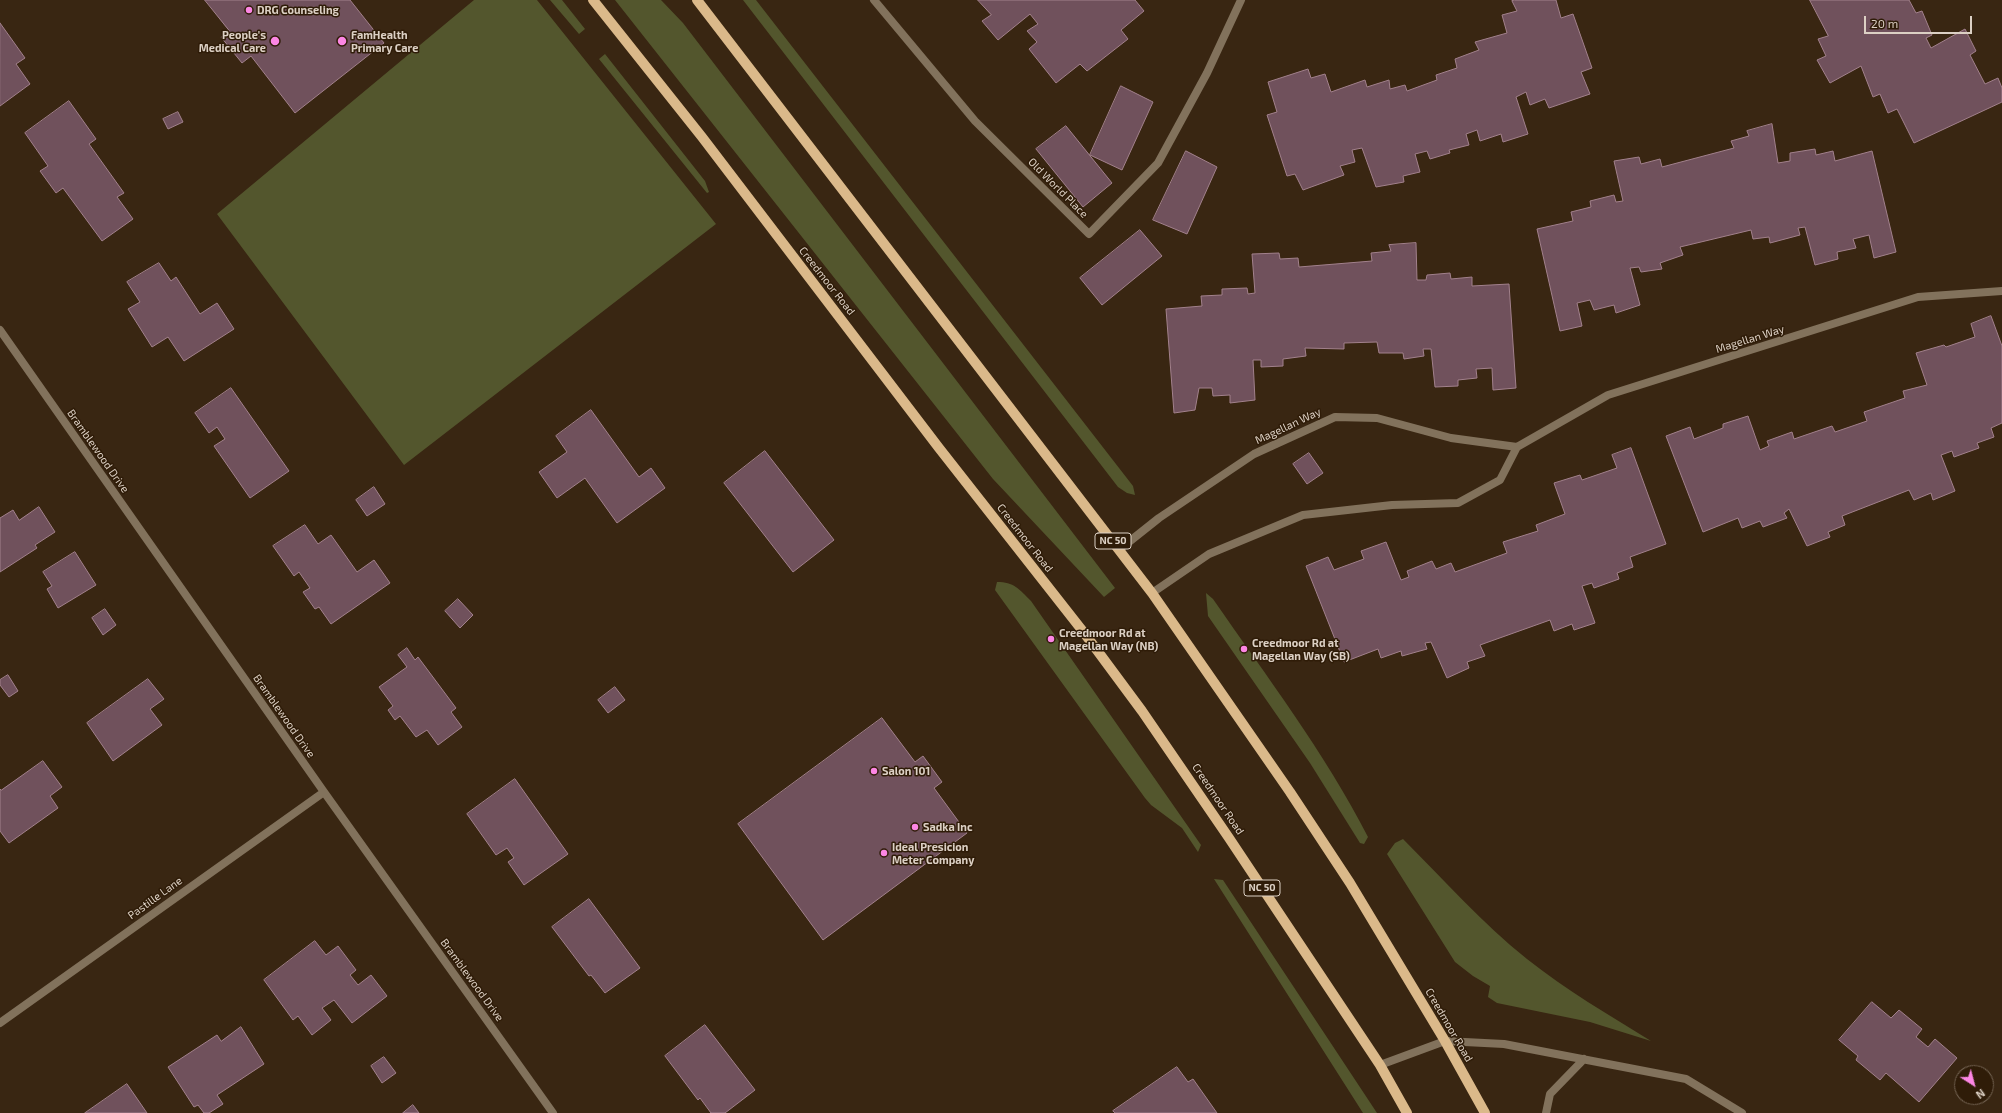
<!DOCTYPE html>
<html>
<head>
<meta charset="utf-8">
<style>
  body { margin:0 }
  #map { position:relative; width:2002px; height:1113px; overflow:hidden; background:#392612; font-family:"Exo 2",sans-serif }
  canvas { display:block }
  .north { position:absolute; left:1954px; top:1065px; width:40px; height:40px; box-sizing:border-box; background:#2f1c08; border:1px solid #746453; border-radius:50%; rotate:144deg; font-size:11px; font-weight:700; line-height:16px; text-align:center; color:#dcd0c4 }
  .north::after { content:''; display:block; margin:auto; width:14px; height:18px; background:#fc86e4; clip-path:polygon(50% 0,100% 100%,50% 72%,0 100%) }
  .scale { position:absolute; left:1864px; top:16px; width:108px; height:18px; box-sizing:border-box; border:2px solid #dcd0c4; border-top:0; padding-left:5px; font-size:12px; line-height:14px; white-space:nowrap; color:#dcd0c4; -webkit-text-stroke:3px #2f1c08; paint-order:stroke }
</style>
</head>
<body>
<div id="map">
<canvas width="2002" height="1113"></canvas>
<div class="north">N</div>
<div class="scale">20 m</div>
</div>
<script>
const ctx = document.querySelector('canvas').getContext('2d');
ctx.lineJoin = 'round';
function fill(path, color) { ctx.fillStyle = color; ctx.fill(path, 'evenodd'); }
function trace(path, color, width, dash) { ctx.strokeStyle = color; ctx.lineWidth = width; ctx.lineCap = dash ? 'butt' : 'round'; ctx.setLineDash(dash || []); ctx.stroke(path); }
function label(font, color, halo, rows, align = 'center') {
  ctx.font = font + ' "Exo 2",sans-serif'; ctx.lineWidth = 3; ctx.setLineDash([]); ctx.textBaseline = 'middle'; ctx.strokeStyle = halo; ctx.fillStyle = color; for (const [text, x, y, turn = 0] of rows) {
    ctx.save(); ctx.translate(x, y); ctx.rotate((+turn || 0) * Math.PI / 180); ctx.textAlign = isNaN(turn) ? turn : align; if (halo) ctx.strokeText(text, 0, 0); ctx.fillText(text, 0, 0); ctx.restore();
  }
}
const green = new Path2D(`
  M474 0H537L716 224 404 465 217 214Z
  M550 0H562L585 29 579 34Z
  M615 0H661L683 23 1115 588 1104 597 993 479Z
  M743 0H756L1133 486 1135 495 1127 493 1118 487Z
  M605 54 705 181 709 192 707 193 599 59Z
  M997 582C1014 582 1019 589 1031 601L1201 845 1198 852 1182 828 1151 805 1145 798 995 590Z
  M1206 593 1213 599C1267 677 1325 753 1368 837L1364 844 1360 843 1310 763 1208 616Z
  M1403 839C1443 879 1482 923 1527 959 1566 990 1609 1015 1651 1041L1590 1022 1497 1003 1488 997 1490 986 1473 976 1455 962 1387 854 1395 843Z
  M1214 879 1223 880 1377 1113H1363Z`);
const building = new Path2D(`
  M205 0H350L384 43 295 113 251 56 242 63 221 37 229 31Z
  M978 0H1135L1144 11 1121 30 1128 39 1087 71 1080 64 1056 83 1029 49 1037 42 1027 31 1038 24 1030 14 998 40 982 21 991 15Z
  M1515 0H1556L1561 18 1573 14 1592 68 1581 72 1590 94 1549 108 1545 99 1530 105 1526 92 1516 97 1528 134 1503 142 1501 134 1480 141 1477 130 1466 134 1469 145 1449 150 1450 153 1430 159 1427 151 1415 154 1420 172 1403 176 1404 182 1376 187 1362 148 1352 150 1355 162 1340 166 1344 175 1303 190 1295 174 1287 176 1267 115 1277 112 1268 82 1308 69 1311 78 1325 74 1331 92 1365 80 1367 87 1389 80 1390 89 1405 85 1407 91 1437 80 1436 75 1457 68 1455 59 1479 50 1475 42 1507 33 1502 15 1517 11 1512 1Z
  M1810 0H1909L1916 13 1922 11 1932 35 1926 38 1931 48 1965 29 1976 51 1970 55 1985 84 1998 78 2002 88V102L1914 143 1897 109 1888 113 1880 94 1873 97 1861 66 1830 83 1817 60 1826 56 1818 39 1828 36Z
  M0 23 25 58 16 64 30 84 0 106Z
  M1121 86 1153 102 1122 170 1090 155Z
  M69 101 96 139 89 144 124 193 117 197 133 219 102 241 63 188 56 193 40 171 48 166 25 133Z
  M178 112 183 122 168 129 163 119Z
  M1772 124 1778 163 1790 161V153L1815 149 1816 155 1833 151 1835 161 1872 151 1896 252 1874 258 1869 235 1853 239 1856 248 1837 252 1838 259 1815 265 1805 227 1798 228 1800 235 1770 243 1769 237 1753 239 1751 230 1680 247 1683 255 1660 263 1662 269 1641 272 1639 267 1630 268 1640 305 1616 313 1614 305 1594 310 1590 300 1577 303 1582 326 1560 331 1537 229 1573 221 1571 212 1591 207 1590 201 1614 195 1616 202 1623 201 1614 161 1639 157 1641 164 1660 159 1662 167 1734 148 1731 141 1749 136 1747 131Z
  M1066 126 1112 183 1083 207 1036 149Z
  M1186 151 1217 167 1187 234 1153 220Z
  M1140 230 1162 256 1102 305 1080 278Z
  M1416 243 1417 280H1426L1427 275 1450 273 1451 279 1472 277V286L1509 284 1516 388 1493 390 1492 368 1476 369 1477 378 1458 380V386L1435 387 1431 349H1423L1424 356 1404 359 1403 353H1379L1377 342 1344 343V349L1305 348 1306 356 1283 359V366L1261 367V360H1253L1255 400 1230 403V395L1213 396 1212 388H1199L1195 410 1174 413 1166 309 1202 306 1201 296 1222 295V289L1247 288 1248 294 1255 293 1252 254 1279 253 1280 259 1298 258 1299 267 1372 261 1371 253 1391 251 1389 245Z
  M159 263 171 281 176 277 200 314 217 303 234 329 184 361 168 337 152 347 128 309 140 302 127 282Z
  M1991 316 2002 346V423L1991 428 1994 437 1977 443 1979 448 1954 457 1952 451 1941 455 1955 491 1933 500 1931 493 1914 500 1909 490 1842 516 1845 525 1828 532 1830 537 1807 546 1789 509 1784 513 1787 518 1763 527 1760 521 1742 528 1738 518 1703 532 1666 436 1690 427 1694 439 1723 428V424L1748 416 1760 450 1769 446 1767 441 1792 432 1794 439 1832 426 1835 432 1867 421 1864 412 1905 398 1903 391 1927 385 1916 353 1944 345 1946 347 1975 337 1971 324Z
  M231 388 289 471 250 498 214 446 225 439 217 427 209 433 195 413Z
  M591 410 639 477 651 468 665 488 617 523 585 478 557 498 539 472 567 452 556 436Z
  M1631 448 1666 544 1630 557 1633 567 1617 573 1619 579 1594 588 1592 583 1582 586 1595 623 1574 630 1572 624 1554 631 1550 620 1480 645 1485 656 1467 662 1469 668 1447 678 1431 642 1425 643 1427 649 1402 656 1401 651 1381 658 1378 649 1344 662 1306 566 1328 557 1334 570 1364 559 1361 551 1386 542 1401 580 1409 577 1407 571 1432 561 1436 569 1451 563 1455 572 1507 553 1503 542 1538 531 1536 525 1565 514 1554 483 1580 475 1582 480 1617 468 1612 455Z
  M765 451 834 540 793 572 724 483Z
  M1309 453 1323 473 1307 484 1293 464Z
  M374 487 385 504 367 516 356 500Z
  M39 507 55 532 35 545 37 548 0 572V518L13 510 19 520Z
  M305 525 318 544 331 535 357 572 374 560 390 583 331 624 319 607 315 609 303 592 310 588 299 572 294 576 273 546Z
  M75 552 96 585 58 608 47 589 52 586 43 572Z
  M458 599 473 615 460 628 445 611Z
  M105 609 116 625 103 635 92 618Z
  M407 648 415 660 418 657 456 708 451 712 462 727 438 745 427 730 416 737 400 716 395 720 388 710 393 706 379 687 407 667 398 655Z
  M8 675 18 691 9 697 0 685V680Z
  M148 679 164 699 150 709 162 725 113 761 87 723Z
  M615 687 625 700 608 713 598 700Z
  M882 718 915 762 923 756 942 782 934 788 967 833 823 940 738 824Z
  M43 761 62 787 50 796 58 808 9 843 0 831V789L1 790Z
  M515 779 568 854 524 885 508 862 514 858 507 848 496 855 467 814Z
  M589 899 640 968 605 993 591 975 589 976 552 927Z
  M315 941 326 955 338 946 356 970 350 975 358 985 371 975 387 996 352 1023 334 1000 322 1008 331 1020 312 1035 298 1016 293 1020 264 980Z
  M1872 1002 1891 1018 1899 1010 1922 1029 1916 1037 1928 1047 1935 1039 1957 1058 1919 1102 1886 1073 1880 1080 1856 1060 1858 1056 1839 1040Z
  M705 1025 755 1090 725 1113H711L700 1098 698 1100 665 1056Z
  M241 1027 264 1064 217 1095 223 1104 209 1113H204L198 1105 194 1107 168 1067 217 1035 221 1041Z
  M384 1057 396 1073 382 1083 371 1066Z
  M1177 1067 1188 1082 1193 1079 1217 1113H1115L1113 1111Z
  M127 1084 147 1113H85Z
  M413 1105 419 1113H403Z`);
const street = new Path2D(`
  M874 0 975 121 1089 234 1158 163 1207 73 1241 0
  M0 330 324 792 553 1113
  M1120 549 1159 518 1254 454 1335 417 1377 418 1451 438 1517 447
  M1152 593 1209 554 1303 515 1392 505 1458 503 1500 480 1517 447 1608 395 1918 297 2002 291
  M0 1023 324 792
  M1380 1065 1445 1041 1504 1044 1686 1079 1742 1113
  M1546 1113 1550 1094 1584 1059`);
const primary = new Path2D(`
  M593 0 702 137 939 448 1085 634 1142 711 1229 838 1380 1065 1407 1113
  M697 0 1152 593 1290 792 1350 883 1445 1041 1485 1113`);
const markers = [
  [249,10,4,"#fc86e4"],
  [275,41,5,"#fc86e4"],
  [342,41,5,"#fc86e4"],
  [1051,639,4,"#fc86e4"],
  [1244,649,4,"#fc86e4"],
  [874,771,4,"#fc86e4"],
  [915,827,4,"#fc86e4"],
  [884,853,4,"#fc86e4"]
];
const shields = [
  [1113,541,36],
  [1262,888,36]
];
const shieldNames = [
  ["NC 50",1113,541],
  ["NC 50",1262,888]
];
const poiNames = [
  ["DRG Counseling",257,10],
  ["People's",266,35,"right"],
  ["Medical Care",266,48,"right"],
  ["FamHealth",351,35],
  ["Primary Care",351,48],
  ["Creedmoor Rd at",1059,633],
  ["Magellan Way (NB)",1059,646],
  ["Creedmoor Rd at",1252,643],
  ["Magellan Way (SB)",1252,656],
  ["Salon 101",882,771],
  ["Sadka Inc",923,827],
  ["Ideal Presicion",892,847],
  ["Meter Company",892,860]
];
const streetNames = [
  ["Old World Place",1058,188,45],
  ["Creedmoor Road",827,281,52],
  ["Magellan Way",1750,339,-17],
  ["Magellan Way",1288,426,-25],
  ["Bramblewood Drive",98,451,55],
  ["Creedmoor Road",1025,538,52],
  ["Bramblewood Drive",284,716,55],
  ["Creedmoor Road",1218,799,56],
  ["Pastille Lane",155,898,-36],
  ["Bramblewood Drive",472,980,54],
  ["Creedmoor Road",1449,1025,60]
];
fill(green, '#53562d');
fill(building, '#70515c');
trace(building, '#a2818c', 1);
trace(street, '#82725c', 8);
trace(primary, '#dbb98a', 10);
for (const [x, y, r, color] of markers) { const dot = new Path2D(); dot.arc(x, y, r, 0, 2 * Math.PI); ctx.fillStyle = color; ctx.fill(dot); trace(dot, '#2f1c08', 1.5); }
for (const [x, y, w] of shields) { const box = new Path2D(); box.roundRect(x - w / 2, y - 8, w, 16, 3); ctx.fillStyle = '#2f1c08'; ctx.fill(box); trace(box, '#dcd0c4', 1); }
label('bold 10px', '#dcd0c4', null, shieldNames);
label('bold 11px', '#dcd0c4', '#2f1c08', poiNames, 'left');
label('11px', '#dcd0c4', '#2f1c08', streetNames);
</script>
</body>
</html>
